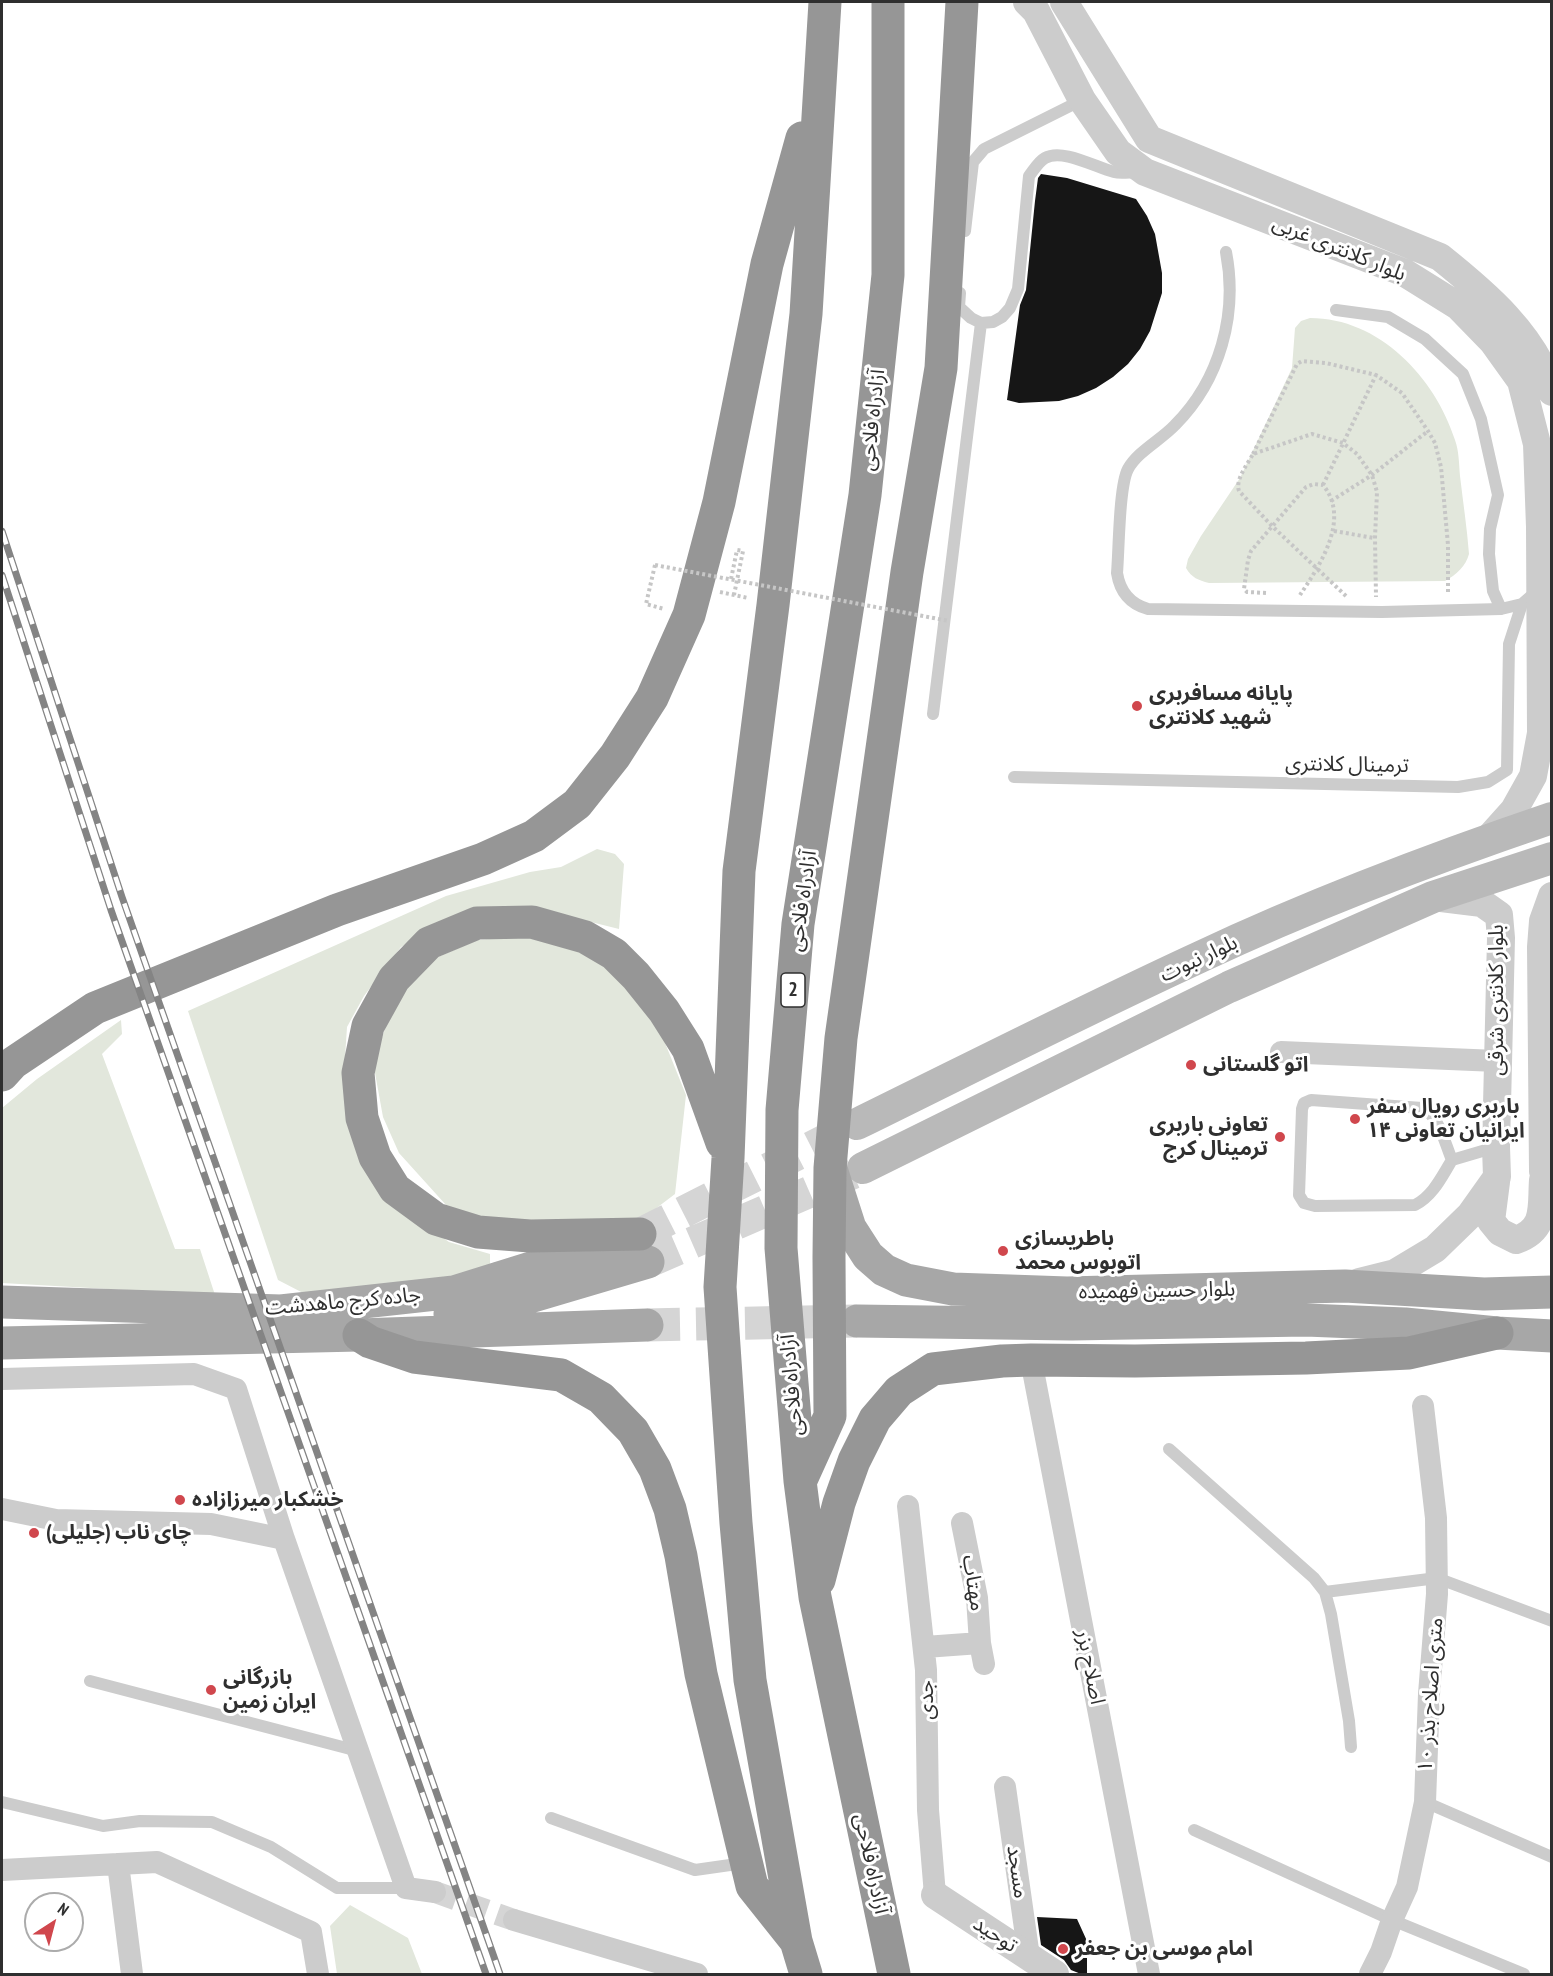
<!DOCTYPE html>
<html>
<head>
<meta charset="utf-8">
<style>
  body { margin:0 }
  #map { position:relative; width:1553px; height:1976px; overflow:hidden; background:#fff; font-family:"PT Sans Narrow",sans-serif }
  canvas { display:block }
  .frame { position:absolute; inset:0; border:3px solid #2f2f2f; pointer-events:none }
  .north { position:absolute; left:24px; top:1892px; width:60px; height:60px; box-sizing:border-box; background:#fff; border:2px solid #acacac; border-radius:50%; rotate:36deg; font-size:16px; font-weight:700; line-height:24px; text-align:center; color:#2f2f2f }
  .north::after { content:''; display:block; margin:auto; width:21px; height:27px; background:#d0474d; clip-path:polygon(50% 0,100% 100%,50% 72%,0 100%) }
</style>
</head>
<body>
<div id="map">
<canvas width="1553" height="1976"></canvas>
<div class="frame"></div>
<div class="north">N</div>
</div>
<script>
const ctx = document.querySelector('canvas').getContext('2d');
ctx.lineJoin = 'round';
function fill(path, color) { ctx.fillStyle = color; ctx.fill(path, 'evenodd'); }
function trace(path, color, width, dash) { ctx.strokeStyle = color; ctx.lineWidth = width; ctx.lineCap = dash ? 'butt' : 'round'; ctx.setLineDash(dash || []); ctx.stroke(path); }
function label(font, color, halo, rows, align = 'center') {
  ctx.font = font + ' "PT Sans Narrow","Noto Sans Arabic",sans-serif'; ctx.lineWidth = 6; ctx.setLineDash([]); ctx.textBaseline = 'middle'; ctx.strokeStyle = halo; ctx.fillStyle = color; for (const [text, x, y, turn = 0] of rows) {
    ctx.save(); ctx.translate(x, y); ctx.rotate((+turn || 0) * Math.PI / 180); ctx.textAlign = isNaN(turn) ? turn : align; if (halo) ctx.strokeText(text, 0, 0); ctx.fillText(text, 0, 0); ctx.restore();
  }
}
const green = new Path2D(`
  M1310 318C1379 318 1435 377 1455 440 1459 451 1459 464 1460 476 1463 502 1467 528 1469 554 1466 566 1456 575 1445 581L1209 583C1198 580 1192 578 1186 568L1188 559 1201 536 1240 478 1292 368 1295 328 1301 321Z
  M597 849 615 854 624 864 619 929 535 908 440 927 401 947 364 996 347 1027 344 1073 396 1205 449 1242 490 1254V1266L463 1275 307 1295 278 1280 188 1011 446 896 530 872 561 867Z
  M537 935 588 949 651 1008 686 1095 675 1194 642 1219 472 1224 446 1205 399 1153 383 1117 373 1062 400 988 429 961 477 940Z
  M121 1020 122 1034 102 1054 175 1249H200L215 1295 2 1283V1108L37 1079Z
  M350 1905 408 1938 422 1974H337L330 1926Z`);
const building = new Path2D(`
  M1041 174 1067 178 1136 199 1147 216 1155 234 1162 273V293L1150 331 1140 349 1128 364 1113 377 1096 388 1078 396 1059 401 1019 403 1007 400 1020 305 1026 290 1035 201 1038 178Z
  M1037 1917 1077 1919 1087 1941V1974H1081L1071 1970 1064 1960 1041 1945Z`);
const minorTunnel = new Path2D(`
  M435 1892 514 1920`);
const secondaryTunnel = new Path2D(`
  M640 1234 853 1126
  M648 1262 853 1173`);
const primaryTunnel = new Path2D(`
  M647 1325 857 1321`);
const path = new Path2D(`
  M1253 454 1297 364 1302 361 1326 363 1376 375 1402 393 1428 431 1435 443 1441 467 1448 545V595
  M1323 485 1376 375
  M1331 501 1372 475 1428 431
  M1334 531 1374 538
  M655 565 646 604 664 609
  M731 579 737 550 743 551 734 595
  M720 592 748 598
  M1266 593 1247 592 1244 589 1248 560 1251 551 1306 487 1314 484 1323 485C1351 519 1320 565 1300 595
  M1346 596 1272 526 1239 491C1235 480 1247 465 1253 454L1312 434 1343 443 1357 454 1372 475 1377 492 1375 538 1376 597`);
const service = new Path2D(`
  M965 231 973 162 984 149 1082 100
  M1226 252C1238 314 1220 380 1175 425 1161 440 1138 451 1128 469 1119 486 1119 550 1117 573 1120 592 1130 604 1148 609L1382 612 1501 609 1522 604 1537 591
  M960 293 959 307 971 318 981 323 993 322 1002 317 1010 308 1018 289 1029 176C1034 170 1038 162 1045 158 1062 148 1095 167 1114 172 1121 174 1130 172 1138 172
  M1336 310 1388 317 1425 339 1463 374 1481 419 1498 495 1490 529 1489 554 1493 591 1501 609
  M933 714 981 323
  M1014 777 1458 787 1488 782 1507 770 1509 644 1522 604
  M1452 1160C1445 1144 1439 1115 1422 1108L1311 1100 1304 1103 1302 1109 1299 1195 1304 1203 1315 1206 1415 1205C1433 1196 1442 1176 1452 1160L1496 1147
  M1169 1449 1314 1578 1325 1592 1331 1614 1349 1721 1351 1747
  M1325 1592 1437 1578 1552 1621
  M90 1681 358 1751
  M2 1802 103 1826 140 1821 212 1822 271 1847 337 1888H406
  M1425 1802 1552 1857
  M551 1818 695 1870 744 1863
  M1194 1830 1392 1920 1524 1974`);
const minor = new Path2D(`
  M1281 1052 1497 1061
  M1031 1360 1149 1974
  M2 1379 194 1374 236 1389 284 1539 211 1524 56 1520 2 1509
  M908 1506 926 1670 928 1810 935 1895
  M284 1539 406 1888 435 1892
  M980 1643 984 1664
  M925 1647 980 1643 977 1598 962 1523
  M1005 1787 1029 1957
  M118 1864 132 1974
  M2 1870 157 1862 311 1932 318 1974
  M514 1920 697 1974
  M1370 1974 1381 1952 1392 1920 1407 1887 1425 1802 1429 1694 1437 1594 1436 1518 1423 1406`);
const tertiary = new Path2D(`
  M1027 2 1036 11 1082 100 1118 152 1145 172 1405 273 1458 306 1493 342 1521 381 1537 444 1540 527 1541 733 1533 776 1514 810 1488 839
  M1064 2 1149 139 1440 257C1485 293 1535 335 1552 392
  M1552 896 1543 921 1541 947 1543 1171 1552 1201
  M1496 1182 1491 1221 1500 1232 1516 1240C1547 1229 1541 1207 1543 1180
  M1359 1282 1395 1273 1435 1249 1470 1215 1497 1177 1496 1147 1501 938 1499 915 1482 903 1433 897
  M935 1895 1055 1974`);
const secondary = new Path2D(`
  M857 1124C971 1068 1085 1010 1200 957 1313 904 1434 858 1552 818
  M863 1168 1229 987 1433 897 1552 858`);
const primary = new Path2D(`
  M832 1172 850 1228 868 1256 884 1270 906 1280 953 1289 1067 1293 1345 1286 1484 1294 1552 1292
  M2 1302 281 1311 454 1292 627 1238
  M450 1314 496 1307 648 1262
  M857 1321 1072 1324 1306 1320 1405 1324 1497 1333 1552 1336
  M2 1343 359 1335 647 1325`);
const motorway = new Path2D(`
  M888 2V275L865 495 798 924 782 1110 781 1248 800 1481 815 1597 894 1974
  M2 1075 13 1063 95 1008 337 910 483 859 534 836 577 804 615 756 652 698 689 615 719 502 767 264 802 138
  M640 1234 530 1236 478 1232 436 1219 395 1189 375 1157 362 1118 358 1073 368 1026 394 979 429 943 477 923 532 922 585 937 614 954 636 976 664 1011 688 1049 722 1143
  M359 1335 370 1342 414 1357 561 1375 601 1398 633 1431 655 1469 670 1509 681 1556 701 1674 752 1886 795 1940
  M801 1480 830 1416 829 1257 830 1168 841 1038 907 572 941 368 962 2
  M819 1580 839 1503 854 1461 875 1419 899 1391 933 1369 1002 1361 1031 1360 1135 1361 1306 1358 1409 1353 1497 1333
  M806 1974 796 1941 750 1680 736 1523 720 1287 728 1158 739 871 773 605 806 314 825 2`);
const rail = new Path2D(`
  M2 531 122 897 500 1974
  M2 575 111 910 486 1974`);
const pathBridge = new Path2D(`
  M655 565 949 621`);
const markers = [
  [1137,706,6,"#d0474d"],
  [1191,1065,6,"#d0474d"],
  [1355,1119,6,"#d0474d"],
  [1280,1137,6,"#d0474d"],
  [1003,1251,6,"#d0474d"],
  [180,1500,6,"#d0474d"],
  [34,1533,6,"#d0474d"],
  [211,1690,6,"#d0474d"],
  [1063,1949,6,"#d0474d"]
];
const shields = [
  [793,990,24]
];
const shieldNames = [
  ["2",793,990]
];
const streetNames = [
  ["بلوار کلانتری غربی",1339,249,22],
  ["آزادراه فلاحی",873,420,-84],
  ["ترمینال کلانتری",1347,765,1],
  ["آزادراه فلاحی",803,901,-82],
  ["بلوار نبوت",1199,959,-25],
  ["بلوار کلانتری شرقی",1497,1000,-90],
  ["بلوار حسین فهمیده",1157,1291,-1],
  ["جاده کرج ماهدشت",343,1302,-5],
  ["آزادراه فلاحی",792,1385,-95],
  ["مهتاب",973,1583,81],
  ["اصلاح بزر",1090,1667,79],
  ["۱۰ متری اصلاح بذر",1431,1695,-86],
  ["جدی",927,1700,-91],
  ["آزادراه فلاحی",871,1864,78],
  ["مسجد",1017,1872,82],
  ["توحید",995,1935,33]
];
const poiNames = [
  ["پایانه مسافربری",1149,694],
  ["شهید کلانتری",1149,718],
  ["اتو گلستانی",1203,1065],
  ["باربری رویال سفر",1367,1107],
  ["ایرانیان تعاونی ۱۴",1367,1131],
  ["تعاونی باربری",1268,1125,"right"],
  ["ترمینال کرج",1268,1149,"right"],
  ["باطریسازی",1015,1239],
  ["اتوبوس محمد",1015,1263],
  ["خشکبار میرزازاده",192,1500],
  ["چای ناب (جلیلی)",46,1533],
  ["بازرگانی",223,1678],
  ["ایران زمین",223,1702],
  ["امام موسی بن جعفر",1075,1949]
];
fill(green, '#e2e7dc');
fill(building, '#161616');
trace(minorTunnel, '#d5d5d5', 22, [22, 11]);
trace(secondaryTunnel, '#d5d5d5', 32, [32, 16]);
trace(primaryTunnel, '#d5d5d5', 33, [33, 16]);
trace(path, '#c6c6c6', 4, [3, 3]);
trace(service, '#ccc', 12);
trace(minor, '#ccc', 22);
trace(tertiary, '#ccc', 28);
trace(secondary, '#b9b9b9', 32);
trace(primary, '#a7a7a7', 33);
trace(motorway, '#969696', 33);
trace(rail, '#848484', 7);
trace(rail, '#fff', 4.5, [14]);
trace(pathBridge, '#c6c6c6', 4, [3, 3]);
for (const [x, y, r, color] of markers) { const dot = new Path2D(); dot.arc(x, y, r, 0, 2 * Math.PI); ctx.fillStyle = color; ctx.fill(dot); trace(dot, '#fff', 2); }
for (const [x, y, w] of shields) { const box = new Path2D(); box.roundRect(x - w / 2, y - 17, w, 34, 4.5); ctx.fillStyle = '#fff'; ctx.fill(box); trace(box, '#2f2f2f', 1.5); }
label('bold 20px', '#2f2f2f', null, shieldNames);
label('21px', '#2f2f2f', '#fff', streetNames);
label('bold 21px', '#2f2f2f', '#fff', poiNames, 'left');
</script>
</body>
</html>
